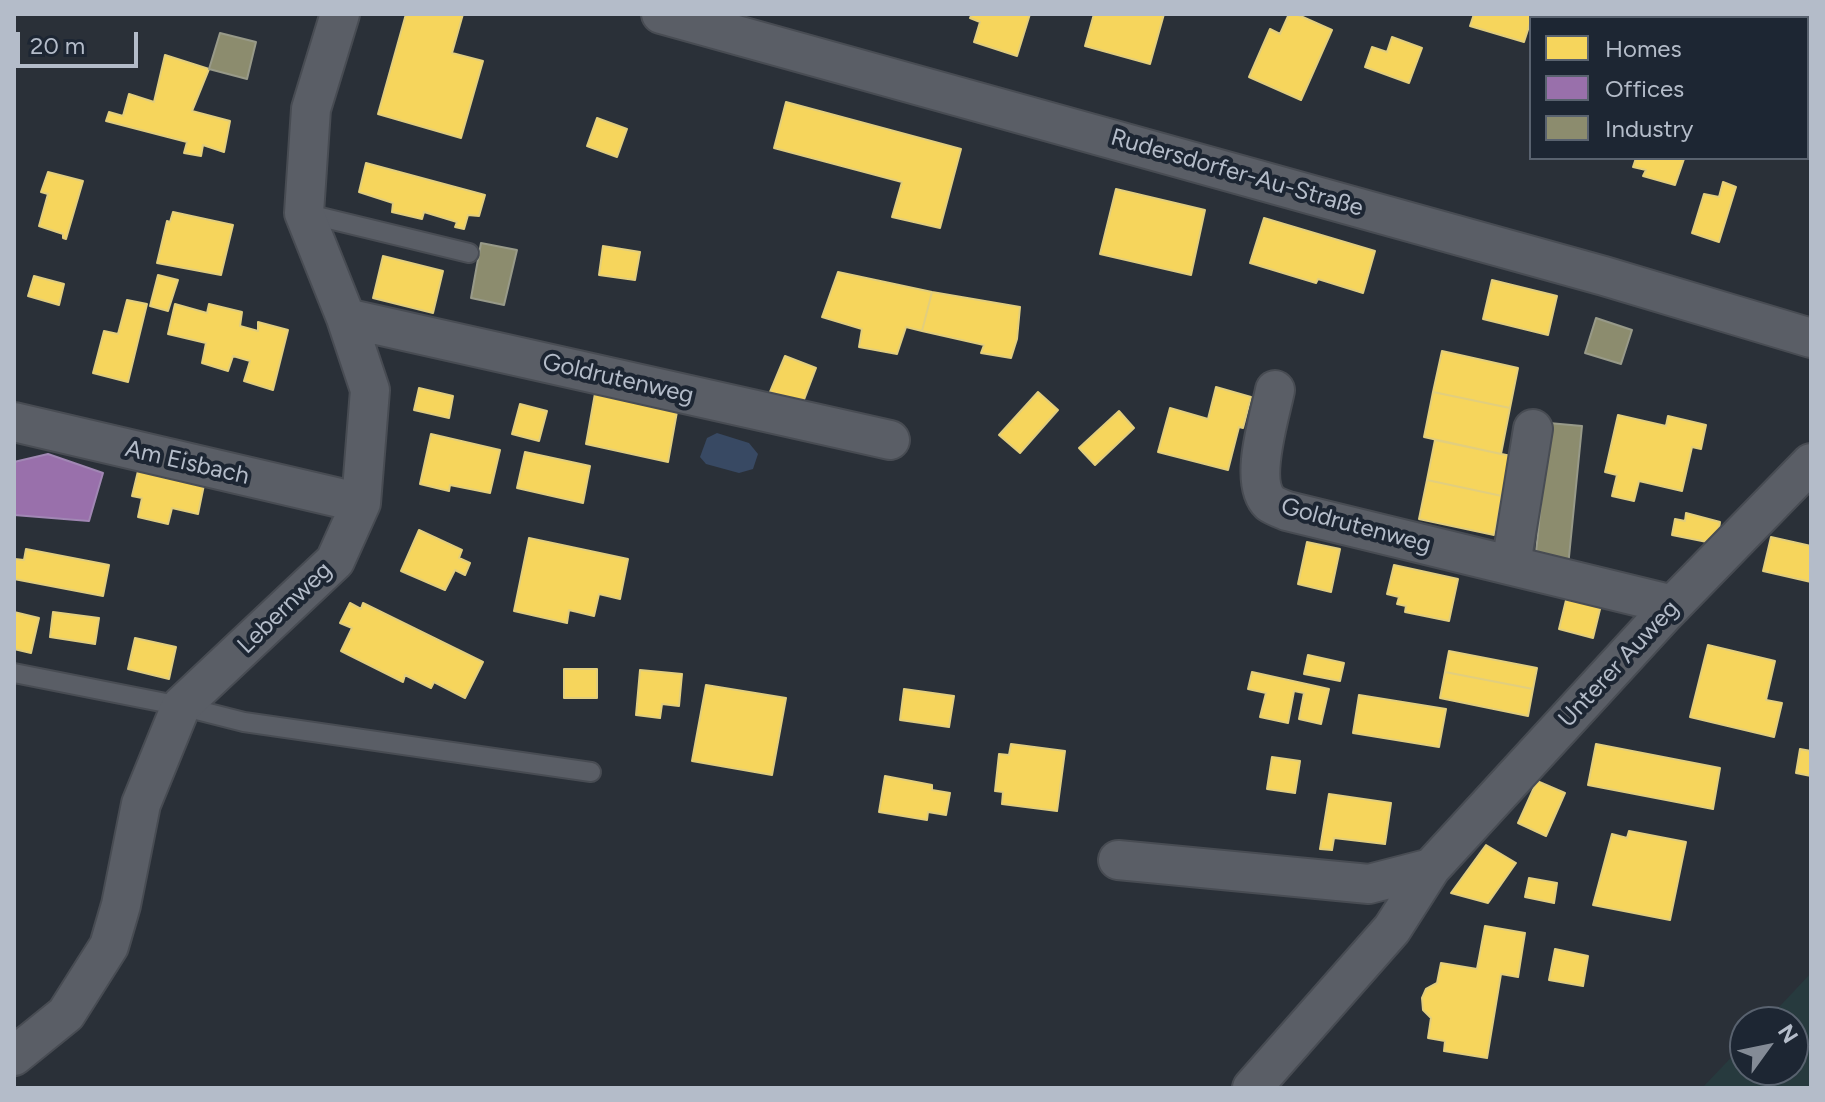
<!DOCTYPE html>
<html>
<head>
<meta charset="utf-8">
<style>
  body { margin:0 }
  #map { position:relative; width:1825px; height:1102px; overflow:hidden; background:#2a3038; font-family:Figtree,sans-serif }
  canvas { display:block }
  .frame { position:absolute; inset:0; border:16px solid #b4bcc9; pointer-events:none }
  .legend { position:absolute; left:1529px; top:16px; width:280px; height:144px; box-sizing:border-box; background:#1d2633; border:2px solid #59626f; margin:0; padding:10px 14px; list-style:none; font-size:24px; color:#b4bcc9 }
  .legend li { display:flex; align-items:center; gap:16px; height:40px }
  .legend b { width:40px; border:2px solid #59626f }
  .north { position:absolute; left:1729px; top:1006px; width:80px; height:80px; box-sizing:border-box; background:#1d2633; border:2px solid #59626f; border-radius:50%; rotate:57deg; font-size:22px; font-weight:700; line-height:32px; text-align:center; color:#b4bcc9 }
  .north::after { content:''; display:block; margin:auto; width:28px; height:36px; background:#848b96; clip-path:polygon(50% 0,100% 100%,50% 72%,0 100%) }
  .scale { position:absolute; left:16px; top:32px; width:122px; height:36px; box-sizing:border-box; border:4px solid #b4bcc9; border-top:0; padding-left:10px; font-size:24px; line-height:28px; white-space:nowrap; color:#b4bcc9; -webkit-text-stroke:6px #1d2633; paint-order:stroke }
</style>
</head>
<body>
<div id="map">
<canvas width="1825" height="1102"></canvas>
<div class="frame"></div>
<ul class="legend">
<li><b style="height:22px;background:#f6d55c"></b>Homes</li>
<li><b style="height:22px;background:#9970ab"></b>Offices</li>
<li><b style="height:22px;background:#8c8c6e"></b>Industry</li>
</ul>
<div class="north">N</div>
<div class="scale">20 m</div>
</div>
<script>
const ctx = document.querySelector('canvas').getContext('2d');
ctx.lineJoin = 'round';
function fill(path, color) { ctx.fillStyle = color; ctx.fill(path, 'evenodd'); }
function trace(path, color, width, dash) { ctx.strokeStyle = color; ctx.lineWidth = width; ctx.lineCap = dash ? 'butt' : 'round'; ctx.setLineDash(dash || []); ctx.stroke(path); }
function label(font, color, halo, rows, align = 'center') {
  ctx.font = font + ' Figtree,sans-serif'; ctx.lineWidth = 8; ctx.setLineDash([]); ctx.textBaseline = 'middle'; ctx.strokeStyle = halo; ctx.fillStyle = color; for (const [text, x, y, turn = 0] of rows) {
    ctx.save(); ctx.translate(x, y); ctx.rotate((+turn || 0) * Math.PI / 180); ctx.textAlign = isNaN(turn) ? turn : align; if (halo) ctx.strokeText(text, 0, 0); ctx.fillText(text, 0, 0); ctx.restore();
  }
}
const green = new Path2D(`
  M1811 973V1088H1702L1745 1043V1070H1793V1022H1765Z`);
const water = new Path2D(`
  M717 433 749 443 758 454 753 469 739 473 706 464 700 457 707 438Z`);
const homes = new Path2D(`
  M406 14H463L452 53 483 61 461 138 378 114Z
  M972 14H1030L1017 56 974 42 980 22 970 18Z
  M1094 14H1164L1150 64 1085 46Z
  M1289 14H1296L1332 30 1301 100 1249 77 1270 29 1280 34Z
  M1474 14H1533L1524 42 1470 26Z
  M1392 37 1422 48 1409 83 1365 67 1372 47 1387 52Z
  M165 55 209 69 192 111 230 121 224 152 203 145 201 156 184 153 187 142 106 121 109 112 123 116 129 94 154 102Z
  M786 102 961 149 940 228 892 217 902 182 774 148Z
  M597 118 627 129 617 157 587 146Z
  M1636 158H1680L1684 159 1675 185 1643 176 1646 170 1633 167Z
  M366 163 485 195 479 216 468 215 464 229 455 227 457 222 424 212 422 219 392 212 393 203 359 192Z
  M48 172 83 181 66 239 63 238V234L39 226 48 194 41 192Z
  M1723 182 1736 187 1719 242 1692 233 1704 194 1719 197Z
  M1116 189 1205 210 1191 275 1100 254Z
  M173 212 233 225 221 275 157 263 167 221 170 222Z
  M1264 218 1375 251 1363 293 1318 279 1316 283 1250 263Z
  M603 246 640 252 635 280 599 275Z
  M383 256 443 271 433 313 373 298Z
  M838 272 932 292 922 331 906 327 897 354 859 347 862 329 822 317Z
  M158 275 178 280 168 311 150 306Z
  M34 276 64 284 59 305 28 296Z
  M1492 280 1557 296 1548 335 1483 319Z
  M932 292 1020 307 1017 339 1011 358 981 353 984 345 922 331Z
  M127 300 147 304 128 382 93 373 104 331 118 334Z
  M175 304 207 313 209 304 242 312 240 326 258 331V322L288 330 273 390 244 381 250 361 233 356 228 371 202 363 206 343 168 334Z
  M1442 351 1518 368 1510 408 1433 392Z
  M785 356 816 368 802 405 770 392Z
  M1216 387 1251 397 1243 428 1239 427 1228 470 1158 452 1170 408 1208 419Z
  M419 388 453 396 449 418 414 410Z
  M596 388 678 406 668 462 586 444Z
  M1038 392 1058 410 1020 453 999 435Z
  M1433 392 1510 408 1501 454 1424 437Z
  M520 404 547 411 539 441 512 434Z
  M1119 411 1134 428 1095 465 1079 448Z
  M1618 415 1666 426 1668 416 1706 425 1701 449 1692 447 1682 491 1639 481 1634 501 1612 496 1617 475 1605 472Z
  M431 434 500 450 490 493 450 485 449 491 420 484Z
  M1435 440 1511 456 1502 496 1427 480Z
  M525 452 590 466 583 503 517 488Z
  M139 467 205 480 198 514 172 508 168 524 138 517 142 498 132 496Z
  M1427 480 1502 496 1494 535 1419 519Z
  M1686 513 1720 522 1717 544 1672 535 1675 519 1685 521Z
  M419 530 462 550 459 558 470 563 465 575 455 570 445 590 401 571Z
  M1771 537 1811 546V582L1763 571Z
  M529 538 628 559 620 599 599 594 594 616 569 610 567 623 514 611Z
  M1307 542 1340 549 1331 592 1298 584Z
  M26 549 109 565 103 596 14 579 15 559 24 560Z
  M1394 565 1458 579 1449 621 1405 612 1406 606 1397 604 1399 597 1387 594Z
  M1568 592 1602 601 1593 638 1559 629Z
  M350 603 361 609 363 603 483 662 465 698 434 682 431 688 405 675 403 682 341 651 352 628 340 623Z
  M14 612 39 618 31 653 14 649Z
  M53 612 99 618 95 644 50 637Z
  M135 638 176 647 169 679 128 669Z
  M1708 645 1775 661 1766 700 1782 703 1774 737 1690 717Z
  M1449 651 1537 668 1533 689 1445 672Z
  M1308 655 1344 663 1340 681 1304 674Z
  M564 669H597V698H564Z
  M640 670 682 674 679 706 662 704 660 718 636 715Z
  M1252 672 1329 689 1321 724 1299 719 1304 693 1294 691 1288 723 1260 717 1266 693 1248 689Z
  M1445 672 1533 689 1528 716 1440 698Z
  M706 685 786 698 772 775 692 761Z
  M904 689 954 696 949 727 900 720Z
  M1359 695 1446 709 1439 747 1353 733Z
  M1011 744 1065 751 1057 811 1002 804 1003 792 995 791 999 754 1009 755Z
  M1596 744 1720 768 1713 809 1588 785Z
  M1800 749 1811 751V776L1796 773Z
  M1272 757 1300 761 1295 793 1267 789Z
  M885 776 932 785V790L950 793 946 815 928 812 927 820 879 812Z
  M1537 781 1565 793 1546 836 1518 823Z
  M1329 794 1391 803 1385 844 1334 838 1332 850 1320 849Z
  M1629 831 1686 842 1670 920 1593 905 1612 834 1627 838Z
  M1486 845 1516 863 1488 903 1451 893Z
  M1529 878 1557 883 1554 903 1525 897Z
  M1485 926 1525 933 1518 977 1501 974 1487 1058 1444 1051 1445 1041 1428 1038 1431 1018 1423 1010 1422 998 1426 989 1437 983 1441 963 1477 969Z
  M1555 949 1588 956 1583 986 1549 980Z`);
const offices = new Path2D(`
  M48 454 103 473 89 521 14 515V462Z`);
const industry = new Path2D(`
  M220 33 256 42 247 79 209 69Z
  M481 243 517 250 504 305 471 298Z
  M1596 318 1632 330 1621 364 1585 353Z
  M1549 423 1582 426 1568 567 1535 563Z`);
const service = new Path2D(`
  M304 213 469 253
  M14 673 181 706 244 722 591 772`);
const minor = new Path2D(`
  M661 14 1604 276 1811 338
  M346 318 890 440
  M1275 390C1270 416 1248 482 1270 503 1274 506 1282 509 1287 511L1673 605
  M14 422 361 503
  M1511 565 1533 429
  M1118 860 1369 884 1431 868
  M14 1056 66 1014 109 946 121 905 141 804 181 706 335 561 361 503 370 390 346 318 304 213 311 109 340 14
  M1252 1088 1392 929 1431 868 1665 613 1811 463`);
const streetNames = [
  ["Rudersdorfer-Au-Straße",1237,173,16],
  ["Goldrutenweg",618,379,13],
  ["Am Eisbach",187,463,13],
  ["Goldrutenweg",1356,526,15],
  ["Lebernweg",285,608,-44],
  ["Unterer Auweg",1619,664,-47]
];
fill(green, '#273a3e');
fill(water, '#384963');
fill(homes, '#f6d55c');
trace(homes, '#e2ce7d', 2);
fill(offices, '#9970ab');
trace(offices, '#a187b4', 2);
fill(industry, '#8c8c6e');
trace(industry, '#989a89', 2);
trace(service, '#484c53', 22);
trace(minor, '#484c53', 42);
trace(service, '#5a5e66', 18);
trace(minor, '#5a5e66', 38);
label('24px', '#b4bcc9', '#1d2633', streetNames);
</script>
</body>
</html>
